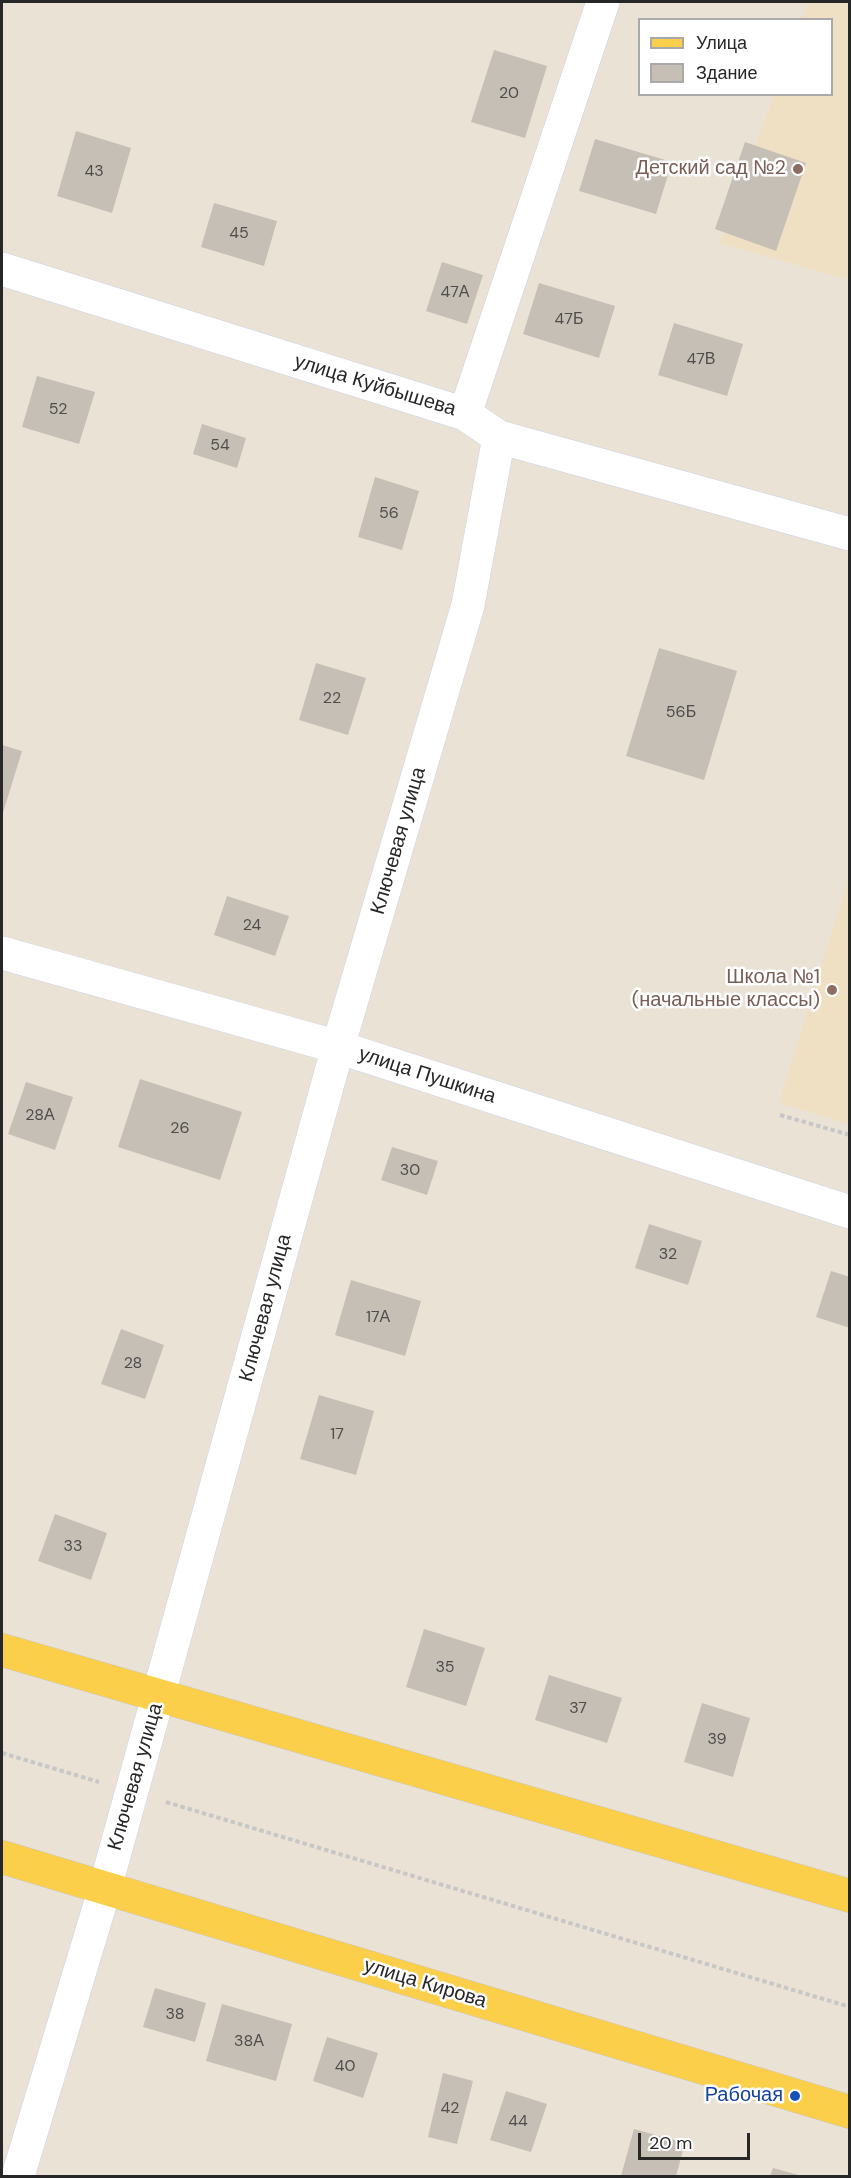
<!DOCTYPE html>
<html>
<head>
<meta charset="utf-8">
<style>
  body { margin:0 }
  #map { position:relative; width:851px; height:2178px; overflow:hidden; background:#ebe2d6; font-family:"DM Sans",sans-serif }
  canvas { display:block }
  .frame { position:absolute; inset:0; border:3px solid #272727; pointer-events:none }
  .legend { position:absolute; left:638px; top:18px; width:195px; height:78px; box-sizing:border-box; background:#fff; border:2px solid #a9a9a9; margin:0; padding:8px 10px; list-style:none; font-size:18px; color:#272727 }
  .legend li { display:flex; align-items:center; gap:12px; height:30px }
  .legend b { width:30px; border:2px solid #a9a9a9 }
  .scale { position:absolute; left:638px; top:2133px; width:112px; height:27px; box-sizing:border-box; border:3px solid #272727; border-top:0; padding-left:8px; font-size:18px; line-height:21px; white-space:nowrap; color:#272727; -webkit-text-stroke:4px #fff; paint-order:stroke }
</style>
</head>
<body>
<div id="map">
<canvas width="851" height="2178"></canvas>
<div class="frame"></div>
<ul class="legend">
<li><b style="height:8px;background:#fccf4a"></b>Улица</li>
<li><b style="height:16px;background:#c6bfb6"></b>Здание</li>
</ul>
<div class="scale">20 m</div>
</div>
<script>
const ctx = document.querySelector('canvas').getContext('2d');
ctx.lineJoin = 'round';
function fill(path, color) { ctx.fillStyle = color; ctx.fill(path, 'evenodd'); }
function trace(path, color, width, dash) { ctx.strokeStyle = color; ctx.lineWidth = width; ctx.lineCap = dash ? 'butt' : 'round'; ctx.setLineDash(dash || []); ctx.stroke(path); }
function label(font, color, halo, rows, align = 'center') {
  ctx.font = font + ' "DM Sans",sans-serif'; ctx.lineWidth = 5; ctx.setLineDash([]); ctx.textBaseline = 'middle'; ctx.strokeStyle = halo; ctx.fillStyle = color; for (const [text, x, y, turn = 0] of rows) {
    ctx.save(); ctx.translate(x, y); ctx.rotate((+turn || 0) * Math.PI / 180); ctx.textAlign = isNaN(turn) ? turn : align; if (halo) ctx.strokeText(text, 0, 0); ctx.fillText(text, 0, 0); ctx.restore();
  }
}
const education = new Path2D(`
  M808 2H849V280L720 243 774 95 832 94V20L802 19Z
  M849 877V1124L779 1103Z`);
const building = new Path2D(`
  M494 50 547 66 525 138 471 122Z
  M76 131 131 148 112 213 57 196Z
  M595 139 672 162 656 214 579 191Z
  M745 142 806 163 776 251 715 229Z
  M214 203 277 221 264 266 201 247Z
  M442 262 483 275 467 324 426 311Z
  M539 283 615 306 599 358 523 334Z
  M674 323 743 344 727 396 658 375Z
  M37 376 95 392 79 444 22 427Z
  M202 424 246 438 237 468 193 454Z
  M375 477 419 491 402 550 358 537Z
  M659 648 737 671 704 780 626 756Z
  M316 663 366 678 348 735 299 720Z
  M2 745 22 751 2 816Z
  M227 896 289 916 275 956 214 935Z
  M140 1079 242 1112 220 1180 118 1147Z
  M26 1082 73 1097 55 1150 8 1134Z
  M392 1147 438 1161 427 1195 381 1180Z
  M649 1224 702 1241 688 1285 635 1268Z
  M831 1271 850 1277V1328L816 1317Z
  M351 1280 421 1301 405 1356 335 1335Z
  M121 1329 164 1345 145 1399 101 1384Z
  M319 1395 374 1411 356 1475 300 1459Z
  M55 1514 107 1533 91 1580 38 1561Z
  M424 1629 485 1648 466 1706 406 1687Z
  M549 1675 622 1698 607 1743 535 1720Z
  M702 1703 750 1718 733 1777 684 1762Z
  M155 1988 206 2003 195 2042 143 2027Z
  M222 2004 292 2024 276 2081 206 2061Z
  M327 2037 378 2053 363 2098 313 2081Z
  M443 2073 473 2081 457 2144 428 2137Z
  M506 2091 547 2104 531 2152 490 2140Z
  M634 2129 685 2143 676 2176H621Z
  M773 2168 802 2176H770Z`);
const path = new Path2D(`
  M780 1115 850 1135
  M2 1753 99 1782
  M166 1802 850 2007`);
const minor = new Path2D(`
  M2 269 465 414 499 437 850 534
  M465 414 603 2
  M2 953 338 1047 850 1212
  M18 2176 105 1888 338 1047 468 605 499 437`);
const major = new Path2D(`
  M2 1650 850 1896
  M2 1857 850 2112`);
const markers = [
  [798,169,6,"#8d6e63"],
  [832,990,6,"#8d6e63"],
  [795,2096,6,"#1a4fb4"]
];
const numberNames = [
  ["20",509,94],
  ["43",94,172],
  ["45",239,234],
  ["47А",455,293],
  ["47Б",569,320],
  ["47В",701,360],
  ["52",58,410],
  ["54",220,446],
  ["56",389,514],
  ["22",332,699],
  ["56Б",681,713],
  ["24",252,926],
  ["28А",40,1116],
  ["26",180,1129],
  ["30",410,1171],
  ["32",668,1255],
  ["17А",378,1318],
  ["28",133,1364],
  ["17",337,1435],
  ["33",73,1547],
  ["35",445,1668],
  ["37",578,1709],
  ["39",717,1740],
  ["38",175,2015],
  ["38А",249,2042],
  ["40",345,2067],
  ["42",450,2109],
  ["44",518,2122]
];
const educationNames = [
  ["Детский сад №2",786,169],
  ["Школа №1",820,978],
  ["(начальные классы)",820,1001]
];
const streetNames = [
  ["улица Куйбышева",375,386,17],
  ["Ключевая улица",399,841,-74],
  ["улица Пушкина",427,1076,18],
  ["Ключевая улица",266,1308,-75],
  ["Ключевая улица",136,1777,-74],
  ["улица Кирова",425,1984,17]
];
const transitNames = [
  ["Рабочая",783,2096]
];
fill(education, '#efe0c3');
fill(building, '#c6bfb6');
trace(minor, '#cbd0e2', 34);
trace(major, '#c7c7c7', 34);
trace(path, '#c7c7c7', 4, [4.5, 3]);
trace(minor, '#fff', 33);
trace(major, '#fccf4a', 33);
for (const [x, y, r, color] of markers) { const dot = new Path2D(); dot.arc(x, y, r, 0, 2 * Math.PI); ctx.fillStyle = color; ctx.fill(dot); trace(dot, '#fff', 2); }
label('16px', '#4f4d4b', null, numberNames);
label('20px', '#785e54', '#fff', educationNames, 'right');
label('20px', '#272727', '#fff', streetNames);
label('20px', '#164399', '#fff', transitNames, 'right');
</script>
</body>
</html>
